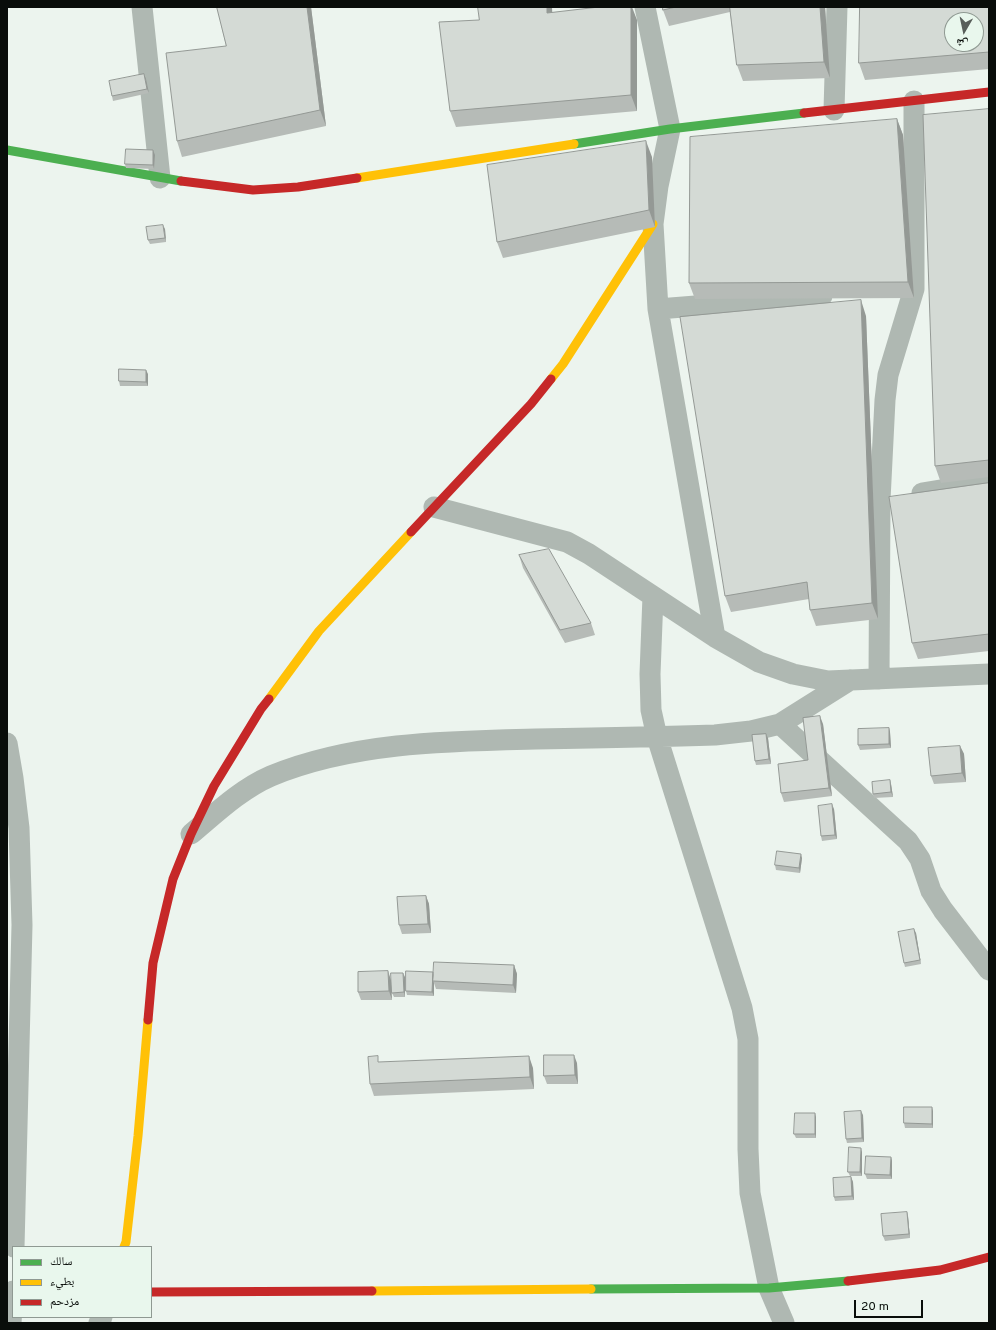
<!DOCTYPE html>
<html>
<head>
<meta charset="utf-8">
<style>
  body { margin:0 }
  #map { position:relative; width:996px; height:1330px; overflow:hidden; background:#ecf4ee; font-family:Overpass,"Noto Naskh Arabic",sans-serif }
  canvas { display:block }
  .frame { position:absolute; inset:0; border:8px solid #090d0a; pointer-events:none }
  .legend { position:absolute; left:12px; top:1246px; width:140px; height:72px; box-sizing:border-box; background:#e9f7ed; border:1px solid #8f9992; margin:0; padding:5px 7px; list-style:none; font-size:12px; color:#090d0a }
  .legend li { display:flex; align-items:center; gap:8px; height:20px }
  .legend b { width:20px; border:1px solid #8f9992 }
  .north { position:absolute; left:944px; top:12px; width:40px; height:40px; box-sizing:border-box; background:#e9f7ed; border:1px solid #8f9992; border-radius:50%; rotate:189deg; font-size:11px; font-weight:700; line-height:16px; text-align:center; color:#090d0a }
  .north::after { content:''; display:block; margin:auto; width:14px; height:18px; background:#585e5a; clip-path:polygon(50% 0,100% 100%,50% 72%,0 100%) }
  .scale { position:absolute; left:854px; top:1300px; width:69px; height:18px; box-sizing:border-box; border:2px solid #090d0a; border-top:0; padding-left:5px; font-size:12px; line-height:14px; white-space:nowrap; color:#090d0a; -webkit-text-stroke:3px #e9f7ed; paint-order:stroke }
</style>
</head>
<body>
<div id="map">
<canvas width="996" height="1330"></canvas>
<div class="frame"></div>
<ul class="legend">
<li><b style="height:5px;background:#4caf50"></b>سالك</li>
<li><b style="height:5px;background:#ffc107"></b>بطيء</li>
<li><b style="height:5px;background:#c62828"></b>مزدحم</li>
</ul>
<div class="north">ش</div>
<div class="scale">20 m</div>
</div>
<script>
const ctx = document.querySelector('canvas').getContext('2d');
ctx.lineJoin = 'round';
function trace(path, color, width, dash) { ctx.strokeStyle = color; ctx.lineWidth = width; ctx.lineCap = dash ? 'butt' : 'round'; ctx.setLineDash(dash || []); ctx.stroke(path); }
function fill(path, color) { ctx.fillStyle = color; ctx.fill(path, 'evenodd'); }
const street = new Path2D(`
  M142 7 160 178
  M645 7 670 129 658 186 653 224 658 309 715 637
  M834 110 837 7
  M658 309 822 296
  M922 493 989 482
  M434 507 567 542 589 554 715 637 759 662 793 674 828 681 989 674
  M653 596 650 674 651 710 657 737 742 1008 748 1039V1149L750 1193 769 1288 784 1323
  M879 679 880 500 885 400 888 375 914 289V101
  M780 724 908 841 920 859 931 891 943 910 989 970
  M7 743 13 778 19 828 22 925 14 1247
  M191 834C216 813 241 789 271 776 353 742 449 741 536 739 596 738 655 737 715 735L751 731 780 724 850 680
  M11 1323 13 1291
  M99 1323 102 1317`);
const fast = new Path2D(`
  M574 144 670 129 804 113
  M7 150 181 181
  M591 1289 769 1288 848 1281`);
const slow = new Path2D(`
  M357 178 574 144
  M551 379 563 364 653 224
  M269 699 319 631 411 532
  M124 1247 126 1242 138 1136 148 1020
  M372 1291 591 1289`);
const jam = new Path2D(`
  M804 113 989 92
  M181 181 253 190 298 187 357 178
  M411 532 531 404 551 379
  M148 1020 153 963 173 879 191 834 214 786 261 709 269 699
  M848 1281 940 1270 989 1257
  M151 1292 372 1291`);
const wall = new Path2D(`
  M217 7H311L326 126 182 157 177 141 226 46Z
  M663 7H825L830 78 743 81 737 65 730 12 669 26 663 10Z
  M989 7V69L865 80 859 63Z
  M552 12 637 20V111L456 127 450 111 479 20Z
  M144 74 149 93 113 101 112 96Z
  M989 109V477L941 483 935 466Z
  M897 119 903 135 914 298 695 299 689 283Z
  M155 155 154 169 126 168 125 164Z
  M652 157 655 227 503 258 497 242Z
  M165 229 166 242 150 244 148 240Z
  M866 316 878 619 816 626 810 610 809 599 731 612 725 596Z
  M148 374V386H120L119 381Z
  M989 483V651L918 659 912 643Z
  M519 555 591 623 595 635 565 643 523 568Z
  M823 724 832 796 784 802 781 793 808 760Z
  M889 728 890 732 891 748 860 750 858 745Z
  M768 738 771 764 756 765 755 761Z
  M960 746 964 754 966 782 934 784 931 776Z
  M890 780 891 784 893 797 874 798 873 794Z
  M834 809 837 839 822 841 821 836Z
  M802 858 800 873 776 870 775 865Z
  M426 896 429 904 431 933 402 934 399 925Z
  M916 933 921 964 905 967 904 963Z
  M514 965 517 974 516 993 436 989 434 983V996L407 995 406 991 433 972V974Z
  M388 971 392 1000H361L358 992Z
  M405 977V997H394L392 993Z
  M380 1062 533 1068 534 1089 374 1096 370 1084Z
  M577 1063 578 1084H547L544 1076Z
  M933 1111V1128H905L904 1123Z
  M863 1115 864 1142 847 1143 846 1139Z
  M816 1117V1138H796L794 1134Z
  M862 1152V1176H850L848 1172Z
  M891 1157 892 1161V1179H867L865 1174Z
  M851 1177 853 1182 854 1200 835 1201 834 1197Z
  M907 1212 908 1216 910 1238 885 1241 883 1236Z`);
const shadedWall = new Path2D(`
  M307 7H311L326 126 320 110Z
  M547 7H552L553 29 547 13Z
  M631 7H632L637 20V111L631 95Z
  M820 7H825L830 78 824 62Z
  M144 74 146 79 149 93 147 89Z
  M897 119 903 135 914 298 908 282Z
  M646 141 652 157 655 227 649 210Z
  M153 150 155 155 154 169 153 165Z
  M163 225 165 229 166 242 165 238Z
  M861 300 866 316 878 619 872 603Z
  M146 370 148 374V386L146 382Z
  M820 716 823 724 832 796 829 788Z
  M889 728 890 732 891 748 889 744Z
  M766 734 768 738 771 764 769 759Z
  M960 746 964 754 966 782 962 773Z
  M890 780 891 784 893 797 891 792Z
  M832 804 834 809 837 839 835 835Z
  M801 854 802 858 800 873 799 868Z
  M426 896 429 904 431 933 428 924Z
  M914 929 916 933 921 964 920 960Z
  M514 965 517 974 516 993 513 985Z
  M388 971 391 980 392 1000 389 991Z
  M433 972 434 976 433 981 434 983V996L432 992Z
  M403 973 405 977V997L404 992Z
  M574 1055 577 1063 578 1084 575 1075Z
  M529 1056 533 1068 534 1089 530 1077Z
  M932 1107 933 1111V1128L932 1124Z
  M861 1111 863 1115 864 1142 862 1138Z
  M815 1113 816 1117V1138L815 1134Z
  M861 1148 862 1152V1176L860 1172Z
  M891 1157 892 1161V1179L890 1175Z
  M851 1177 853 1182 854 1200 852 1196Z
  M907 1212 908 1216 910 1238 909 1234Z`);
const building = new Path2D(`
  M217 7H307L320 110 177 141 166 53 226 46Z
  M478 7H547V13L599 7H631V95L450 111 439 22 479 20Z
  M663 7H676L663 10Z
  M730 7H820L824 62 737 65Z
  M860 7H989V52L859 63ZM952 20H976V44H952Z
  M144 74 147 89 112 96 109 81Z
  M989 109V460L935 466 923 115Z
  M897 119 908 282 689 283 690 137Z
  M646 141 649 210 497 242 487 165Z
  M126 149 153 150V165L125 164Z
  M163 225 165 238 148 240 146 227Z
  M861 300 872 603 810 610 807 582 725 596 680 317Z
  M119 369 146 370V382L119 381Z
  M989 483V634L912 643 889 497Z
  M549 549 591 623 560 630 519 555Z
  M820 716 829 788 781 793 778 764 808 760 803 718Z
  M889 728V744L858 745V729Z
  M766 734 769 759 755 761 752 735Z
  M960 746 962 773 931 776 928 748Z
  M890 780 891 792 873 794 872 782Z
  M832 804 835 835 821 836 818 806Z
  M777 851 801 854 799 868 775 865Z
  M426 896 428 924 399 925 397 897Z
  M914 929 920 960 904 963 898 932Z
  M434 962 514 965 513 985 433 981Z
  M388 971 389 991 358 992V972Z
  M406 971 433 972 432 992 406 991Z
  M391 973H403L404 992 392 993Z
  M544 1055H574L575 1075 544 1076Z
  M378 1056V1062L529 1056 530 1077 370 1084 368 1057Z
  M904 1107H932V1124L904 1123Z
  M861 1111 862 1138 846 1139 844 1112Z
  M795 1113H815V1134H794Z
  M849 1147 861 1148 860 1172H848Z
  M866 1156 891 1157 890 1175 865 1174Z
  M851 1177 852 1196 834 1197 833 1178Z
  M907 1212 909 1234 883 1236 881 1214Z`);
trace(street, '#afb8b2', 21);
trace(fast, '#4caf50', 9);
trace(slow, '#ffc107', 9);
trace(jam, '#c62828', 9);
fill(wall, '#b6bbb7');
fill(shadedWall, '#949995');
fill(building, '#d4dad5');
trace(building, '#949995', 1);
</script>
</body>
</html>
